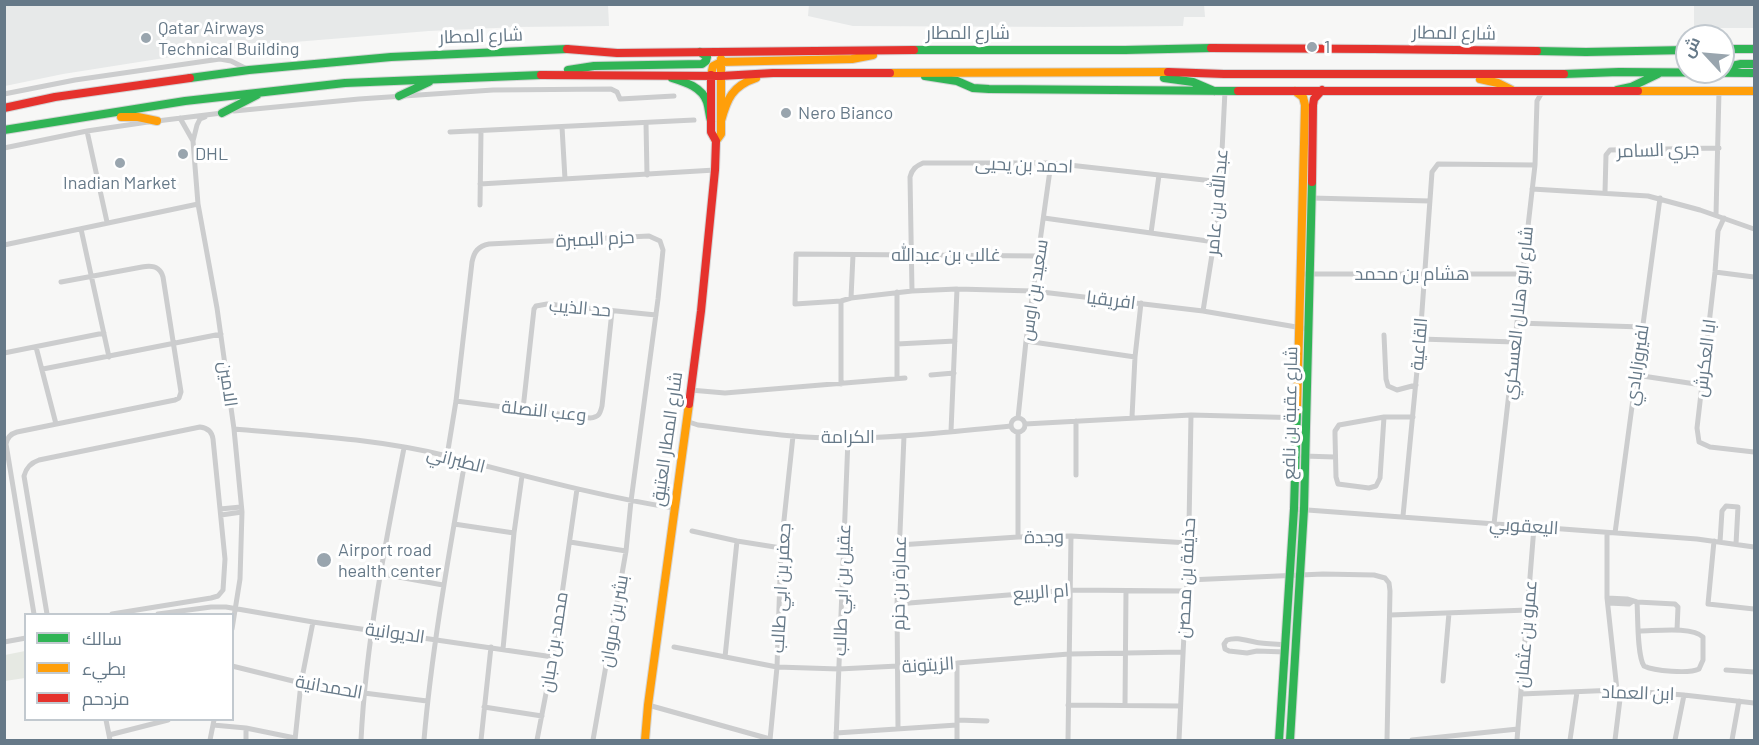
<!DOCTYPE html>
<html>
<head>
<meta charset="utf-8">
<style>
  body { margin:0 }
  #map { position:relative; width:1759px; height:745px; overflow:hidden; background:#f7f7f6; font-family:Barlow,Cairo,sans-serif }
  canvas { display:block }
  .frame { position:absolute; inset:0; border:6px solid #667988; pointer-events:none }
  .legend { position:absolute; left:24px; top:613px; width:210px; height:108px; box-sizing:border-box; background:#fff; border:2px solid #c2c9cf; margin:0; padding:8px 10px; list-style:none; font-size:18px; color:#667988 }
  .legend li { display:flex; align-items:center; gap:12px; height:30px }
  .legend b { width:30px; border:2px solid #c2c9cf }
  .north { position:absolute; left:1675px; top:24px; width:60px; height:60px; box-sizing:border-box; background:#fff; border:2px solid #c2c9cf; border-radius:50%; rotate:296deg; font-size:16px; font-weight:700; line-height:24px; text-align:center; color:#667988 }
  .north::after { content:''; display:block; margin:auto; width:21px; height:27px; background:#99a5ae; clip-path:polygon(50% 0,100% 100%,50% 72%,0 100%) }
</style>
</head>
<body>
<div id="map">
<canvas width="1759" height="745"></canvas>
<div class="frame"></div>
<ul class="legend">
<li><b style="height:8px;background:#30b455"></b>سالك</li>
<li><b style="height:8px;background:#ff9f0a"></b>بطيء</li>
<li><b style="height:8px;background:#e5322d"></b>مزدحم</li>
</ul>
<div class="north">ش</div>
</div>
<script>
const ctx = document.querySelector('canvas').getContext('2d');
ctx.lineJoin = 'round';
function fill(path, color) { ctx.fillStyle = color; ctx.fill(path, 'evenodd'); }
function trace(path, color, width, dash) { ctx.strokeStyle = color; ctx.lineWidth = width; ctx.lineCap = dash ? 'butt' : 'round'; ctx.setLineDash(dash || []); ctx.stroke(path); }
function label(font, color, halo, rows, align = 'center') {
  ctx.font = font + ' Barlow,Cairo,sans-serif'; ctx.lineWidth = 6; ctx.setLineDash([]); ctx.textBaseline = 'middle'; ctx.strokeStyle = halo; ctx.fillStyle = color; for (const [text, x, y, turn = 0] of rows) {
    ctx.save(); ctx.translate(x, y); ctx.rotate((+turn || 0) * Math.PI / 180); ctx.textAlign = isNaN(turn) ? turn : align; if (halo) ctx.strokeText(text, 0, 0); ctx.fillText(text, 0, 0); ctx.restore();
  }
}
const built = new Path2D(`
  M5 4H608L609 26 518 27 429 31 270 44 177 56 63 74 5 86Z
  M809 4H1204L1205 17H1184L1183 26 1070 27 853 26 808 16Z
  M1694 5H1754V28H1694Z`);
const green = new Path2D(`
  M25 651V678L5 681V655Z`);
const street = new Path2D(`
  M4 94 75 80 220 59 231 61 245 68
  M234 111 359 99 493 90 611 89 617 92 620 99 674 96
  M205 117 200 119 197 125 193 141 198 204 217 308 234 429 242 512 240 579 232 629
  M180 118 193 141
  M157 121 222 113
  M646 123 647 175
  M562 127 565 179
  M87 131 107 222
  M450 132 694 120
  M4 148 87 131 148 122
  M480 184 715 170
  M1532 189 1648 196 1700 210 1754 229
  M1605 192 1606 155 1610 150 1719 148
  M1311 198 1430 201
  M480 205 481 131
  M1716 215 1719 91
  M1044 218 1215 242
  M1724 218 1718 231 1715 272 1697 428 1699 442 1710 447 1754 452
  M81 229 109 357
  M1151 233 1159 175
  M4 245 198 204
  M1039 256 796 254 795 304 841 301 851 298 912 291 957 289 1033 291 1203 311 1308 329
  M1715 272 1754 277
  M1301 274H1522
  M912 291 910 177C912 169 916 166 923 163H1051L1222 182
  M851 298 853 255
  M1203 311 1219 211 1225 91
  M1517 323 1642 327
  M1384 335 1386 379 1388 386 1397 390 1416 385
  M1420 339 1515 342
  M1026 341 1135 357
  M897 344 955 341
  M36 347 56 424
  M4 353 104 333
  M43 369 221 334
  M931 375 954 373
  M1636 375 1702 385
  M897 378V292
  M841 384V301
  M690 390 725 393 905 378
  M456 401 590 418C599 417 600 414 602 406L612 311
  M523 409 534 309 536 306 547 304 656 315
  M1132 417 1135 357 1141 303
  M1384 417 1380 478 1376 486 1369 488 1338 484 1336 477 1335 435V431L1339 425 1384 417H1413
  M1011 425a7 7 0 1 1 14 0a7 7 0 1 1-14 0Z
  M1018 418 1026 341 1051 163
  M686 421 698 425C748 431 799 439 850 438 903 438 957 431 1011 426
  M1076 421V475
  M1025 424 1191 415 1306 418
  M234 429C305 435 378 439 447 456 523 475 597 496 674 508
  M951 431 957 289
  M447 456 456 401 472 262C474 252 478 246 489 244L649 236 660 241 663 250 658 299 631 501 626 551 593 740
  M1303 456 1335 457
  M220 509 241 507
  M1294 509 1697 539 1754 547
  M221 515 242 512
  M1403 516 1420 339 1432 172 1438 164 1535 165
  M454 524 514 533
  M1494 524 1535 165 1537 101 1541 94 1546 90
  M692 531 737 541 781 548
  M1607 533V598L1617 690
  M1615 533 1660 198
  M1018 537V432
  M1714 541 1708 604 1754 609
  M570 542 626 551
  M1720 542 1722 511 1726 506 1738 507 1736 544
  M899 545 1018 537 1071 536 1189 543
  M382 574 443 585
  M1188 580 1323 574 1374 575 1385 578 1389 583 1390 591 1387 740
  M1607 598 1627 599 1637 602 1675 604 1678 607 1677 630
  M1637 602C1638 616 1637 656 1644 666 1654 671 1689 674 1699 669L1703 660V637C1692 626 1655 631 1639 631
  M1608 603 1629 604 1633 601
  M897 604 1070 590 1186 591
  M34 614 6 444C7 438 10 434 17 432L175 400 179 398 181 392 163 277C160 266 152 265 142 267L61 282
  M47 614 24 476C26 468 30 463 39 460L200 427C208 428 212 432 213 439L225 559 223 590 218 596 211 598 112 614
  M158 614 211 607H226L313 622 553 657
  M1390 615 1528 610
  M4 642 26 638
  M674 647 777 667 839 669 957 663 1069 654 1183 652
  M503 649 514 533 522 476
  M1285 652 1257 651 1247 653 1229 651 1225 649 1224 644 1227 640C1238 636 1249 642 1261 643 1269 644 1277 644 1286 645
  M725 657 737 541
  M232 666 301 683 364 693 427 701
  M1726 670 1754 672
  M1443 681 1449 613
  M1521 694 1617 690 1684 695 1754 703
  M648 705 770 739
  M1068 705 1180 706
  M1125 705 1126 591
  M484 707 542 716
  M106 720 110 740
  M957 720 987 721
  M213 725 246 728 295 738
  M898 729 897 604 904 436
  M836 733 957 725
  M109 735 168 720
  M210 740 214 720
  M246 740V728
  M295 740 301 683 313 622
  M361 740C366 642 385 544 404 448
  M424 740C432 647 449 554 465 461
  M481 740 491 647
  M537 740 553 657 577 489
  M770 740 777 667 781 548 793 436
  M836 740 848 439
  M957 740V663
  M1068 740 1071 536
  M1179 740 1186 591 1188 580 1191 415
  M1412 740 1518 729
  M1517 740 1534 527
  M1570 740 1577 692
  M1615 740 1621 691
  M1675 740 1684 695
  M1732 740 1739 701`);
const fast = new Path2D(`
  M1723 49H1754
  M914 50H1125L1211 48
  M1537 51 1586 52 1687 50
  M1723 68 1741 64H1754
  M568 70 594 66 702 64 706 61 707 57 700 52
  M1564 74 1619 72 1754 73
  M925 76 957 81 973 88 989 89 1238 91
  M190 78 249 70 391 57 567 49
  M672 78C685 82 702 87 707 102 709 108 709 115 711 121
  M1164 78 1193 82 1214 91
  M1617 90 1631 87 1658 74
  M399 96 429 82
  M222 113 257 95
  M4 130 185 101 345 83 541 75
  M1279 740 1294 509 1297 411
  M1290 740 1304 509 1312 182`);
const slow = new Path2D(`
  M890 73 1168 72
  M711 75 713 66 721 62 852 59 873 55
  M1480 79 1498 83 1512 90
  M1295 91 1303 97 1305 105 1297 411
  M1638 91H1754
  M121 117H138L157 121
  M721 121C727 99 732 86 756 78
  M716 141 721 134V59
  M645 740 648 705 689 404`);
const jam = new Path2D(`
  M1211 48C1320 49 1428 49 1537 51
  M567 49 617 53 914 50
  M1168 72 1224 74H1564
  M541 75 721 76 773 73H890
  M1238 91H1638
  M4 108 55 97 190 78
  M1312 182 1313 105 1314 99 1322 90
  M689 404 701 311 715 170 716 141 711 132V75`);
const markers = [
  [146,38,6,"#99a5ae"],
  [1312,47,6,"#99a5ae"],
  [786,113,6,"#99a5ae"],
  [183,154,6,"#99a5ae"],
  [120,163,6,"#99a5ae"],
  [324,560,8,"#99a5ae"]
];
const poiNames = [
  ["Qatar Airways",158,28],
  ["Technical Building",158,49],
  ["1",1324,47],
  ["Nero Bianco",798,113],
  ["DHL",195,154],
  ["Inadian Market",120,183,"center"],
  ["Airport road",338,550],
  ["health center",338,571]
];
const streetNames = [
  ["شارع المطار",968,33],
  ["شارع المطار",1454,33,1],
  ["شارع المطار",481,36,-2],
  ["جري السامر",1658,150,-2],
  ["احمد بن يحيى",1024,165,2],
  ["عبدالله بن عامر",1217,202,-85],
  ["حزم البمبرة",595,239,-3],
  ["غالب بن عبدالله",946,255],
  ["هشام بن محمد",1412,274],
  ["سعيد بن اوس",1034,290,-81],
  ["افريقيا",1111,300,7],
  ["حد الذيب",580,308,5],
  ["شارع ابو هلال العسكري",1518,313,-84],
  ["القاعية",1419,344,-85],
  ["ابا العكرش",1705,358,-83],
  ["لفيروزابادي",1637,365,-82],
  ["الامين",228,384,82],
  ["وعب النصلة",544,411,6],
  ["شارع عقبة بن نافع",1290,413,-89],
  ["الكرامة",848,437],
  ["شارع المطار العتيق",667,439,-82],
  ["الطبراني",456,460,14],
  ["اليعقوبي",1524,526,4],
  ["وجدة",1044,537,-1],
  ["حذيفة بن محصن",1186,578,-87],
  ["عمارة بن حزم",899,583,-89],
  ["جعفر بن ابي طالب",781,588,-87],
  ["عقيل بن ابي طالب",842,590,-88],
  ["ام الربيع",1041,592,-4],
  ["بشر بن مروان",614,621,-80],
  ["الديوانية",395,633,8],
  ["عمرو بن عثمان",1526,634,-85],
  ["محمد بن حبان",554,642,-81],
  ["الزيتونة",928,665,-4],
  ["الحمدانية",329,687,10],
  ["ابن العماد",1638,693,2]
];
fill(built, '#e7e9e9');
fill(green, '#e6e9e3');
trace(fast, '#d4d5d6', 10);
trace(slow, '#d4d5d6', 10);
trace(jam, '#d4d5d6', 10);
trace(street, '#cccdce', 5);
trace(fast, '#30b455', 8);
trace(slow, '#ff9f0a', 8);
trace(jam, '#e5322d', 8);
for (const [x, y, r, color] of markers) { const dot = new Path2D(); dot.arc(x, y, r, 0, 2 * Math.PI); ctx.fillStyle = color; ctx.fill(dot); trace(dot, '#fff', 2); }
label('18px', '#667988', '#fff', poiNames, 'left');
label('18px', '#667988', '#fff', streetNames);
</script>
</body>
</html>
